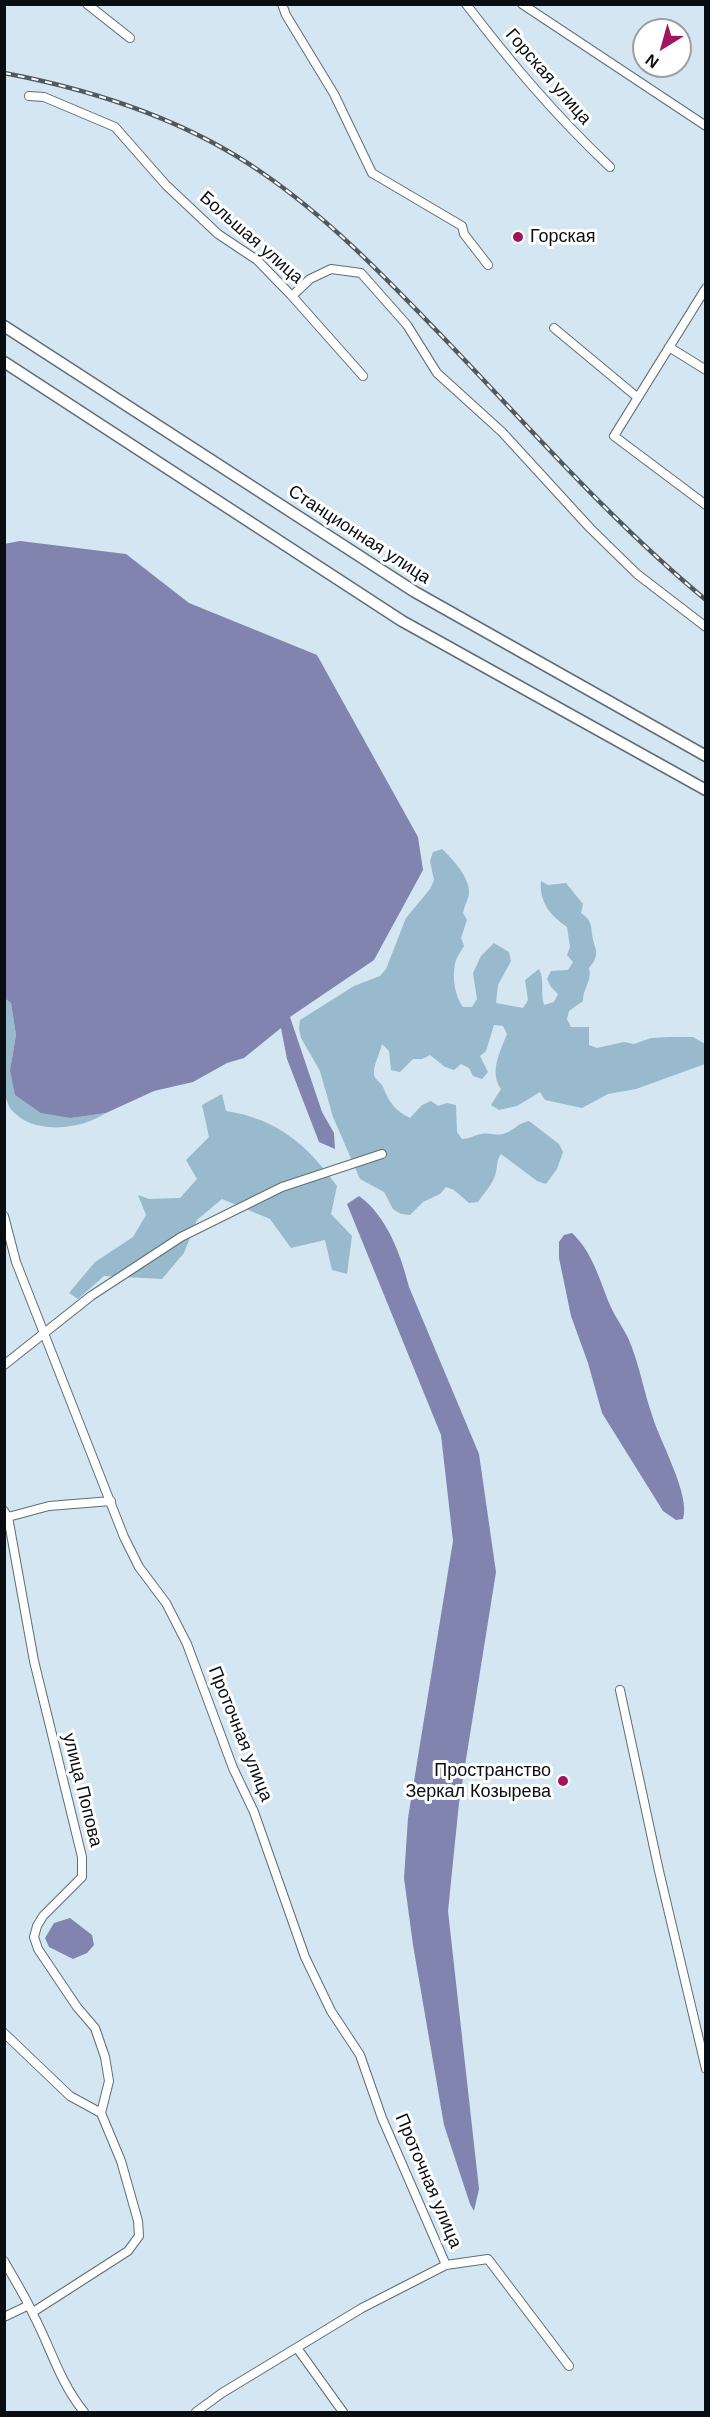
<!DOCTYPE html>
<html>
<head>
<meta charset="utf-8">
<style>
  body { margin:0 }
  #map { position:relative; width:710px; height:2417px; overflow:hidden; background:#d3e6f1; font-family:Helvetica,sans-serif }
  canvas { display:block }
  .frame { position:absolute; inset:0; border:6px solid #080e12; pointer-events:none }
  .north { position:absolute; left:632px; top:18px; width:60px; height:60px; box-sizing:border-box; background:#fff; border:2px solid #9c9fa0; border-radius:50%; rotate:217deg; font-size:16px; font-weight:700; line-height:24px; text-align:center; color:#080e12 }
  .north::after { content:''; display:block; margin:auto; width:21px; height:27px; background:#a1155f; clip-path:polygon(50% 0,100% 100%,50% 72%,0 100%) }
</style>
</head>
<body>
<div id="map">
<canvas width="710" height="2417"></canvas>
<div class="frame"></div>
<div class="north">N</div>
</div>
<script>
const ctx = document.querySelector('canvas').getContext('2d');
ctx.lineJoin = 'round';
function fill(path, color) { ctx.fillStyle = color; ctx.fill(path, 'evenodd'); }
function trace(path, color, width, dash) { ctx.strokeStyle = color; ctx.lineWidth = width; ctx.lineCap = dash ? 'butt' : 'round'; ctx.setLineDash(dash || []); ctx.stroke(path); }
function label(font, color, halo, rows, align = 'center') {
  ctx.font = font + ' Helvetica,sans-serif'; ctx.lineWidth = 6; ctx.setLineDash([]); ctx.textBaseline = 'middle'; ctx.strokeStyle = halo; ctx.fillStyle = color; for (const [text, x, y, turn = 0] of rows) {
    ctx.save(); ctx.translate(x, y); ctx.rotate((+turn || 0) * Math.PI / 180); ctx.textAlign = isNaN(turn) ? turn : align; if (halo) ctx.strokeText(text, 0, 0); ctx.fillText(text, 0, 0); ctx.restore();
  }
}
const green = new Path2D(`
  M442 849C452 858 471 879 469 894 468 900 464 906 463 913L467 920 461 938 464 946C461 951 456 958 455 964 452 977 455 997 463 1007H472L477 999 473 973 481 956 494 943 509 952 511 961 498 985 496 1003 523 1008 528 1000 525 980 539 969C545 981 540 992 544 1005L554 1002 558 994 551 987 547 979 551 971 568 970 573 962 567 955 570 947 567 927C550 915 539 902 541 881L548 885 566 883 583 904 581 913C591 920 591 924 592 934 594 950 602 953 589 968 592 982 583 988 583 1001L569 1011 567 1019 571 1027H589V1045L597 1048 624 1042 634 1044 651 1038 669 1037H693L705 1044V1064L636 1089 608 1094 582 1108 545 1100 540 1092 517 1106 499 1110 491 1105 501 1089C489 1072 500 1052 507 1034L503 1026 494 1025 486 1051 480 1056 488 1072 482 1079 473 1076 469 1068 461 1064 454 1070 445 1067 430 1055 422 1059H413L400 1072 391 1070 389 1051 382 1044C380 1053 374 1064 374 1072 373 1080 381 1081 383 1087 389 1102 395 1111 410 1118L422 1105 431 1101 438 1106 447 1103 456 1105 457 1132 462 1139C470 1139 474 1135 481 1134 490 1132 497 1137 506 1133 515 1129 519 1123 529 1121L559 1144 563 1152 557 1169 546 1184 537 1181 501 1154C496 1161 498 1164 496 1172 494 1183 484 1193 478 1202L469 1203 454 1190 446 1187 440 1194 423 1202 410 1215 401 1214 393 1209 384 1192 360 1179 333 1117 320 1071 301 1038 299 1029 300 1020 354 986 380 976 386 969 406 918 430 889 434 880 430 861 433 852Z
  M4 998 11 1003 16 1035 10 1070 71 1118 106 1113C81 1130 31 1136 10 1108 8 1104 6 1098 5 1095Z
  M222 1094 226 1111C278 1119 307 1145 337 1186L331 1214 352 1236 347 1274 332 1270 325 1240 291 1248 270 1219 222 1199 197 1220 184 1253 162 1279 104 1276 78 1299 69 1293 95 1262 133 1237 146 1215 138 1195 149 1199 180 1198 197 1179 186 1160 209 1137 202 1105Z`);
const water = new Path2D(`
  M20 541 126 554 189 603 317 655 418 837 423 870 374 960 290 1017 322 1112 334 1133 335 1149 319 1142 287 1059 281 1028 244 1058 227 1063 193 1082 154 1091 106 1113 71 1118 41 1113 15 1095 10 1070 16 1035 11 1003 4 998V544Z
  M359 1196C387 1216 401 1255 409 1287L479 1454 496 1572 459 1803 448 1911 479 2189 474 2211 470 2204 444 2125 413 1945 404 1878 408 1818 453 1541 441 1435 347 1204Z
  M572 1233C593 1253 599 1279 610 1305 616 1319 626 1331 631 1345 640 1368 644 1392 652 1415 659 1440 691 1495 683 1519L676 1520 663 1511 602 1413 588 1363 571 1316 559 1258V1242L564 1235Z
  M70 1918 92 1935 94 1945 87 1953 73 1959 49 1947 45 1938 54 1923Z`);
const minor = new Path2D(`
  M87 4 130 38
  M282 4 286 15 334 94 372 173 462 226 464 234 488 265
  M466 4C512 64 555 115 610 167
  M522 4 706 126
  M29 96 44 97 115 127 166 185 218 234 257 260 292 296 363 376
  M706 288 614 436 706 505
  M292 296 310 279 331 269 361 273 407 325 437 373 502 432 590 528 637 574 706 627
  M554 328 637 397
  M669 347 706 370
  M4 1216 16 1262 124 1537 139 1567 166 1603 187 1644 233 1768 254 1812 305 1957 331 2011 360 2055 382 2118 446 2265
  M4 1365 91 1296 181 1237 282 1187 382 1154
  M4 1511 8 1517 34 1661 82 1857V1877L43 1916 37 1926 34 1937 38 1949 77 2007 95 2028 105 2057 109 2081 101 2113
  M8 1517 49 1506 111 1501
  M620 1690 659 1871 706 2069
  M4 2033 70 2096 101 2113 121 2161 138 2221 139 2236 128 2251 33 2312
  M4 2261C14 2279 25 2296 33 2314 51 2348 59 2381 84 2412
  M4 2317 27 2306
  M297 2348 343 2412
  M196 2412 222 2393 362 2308 446 2265 488 2259 569 2366`);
const major = new Path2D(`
  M4 326 415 592 706 756
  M4 362 402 621 706 790`);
const rail = new Path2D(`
  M4 73C94 90 186 120 261 172 327 217 381 273 436 330 524 421 608 519 706 600`);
const markers = [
  [518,237,6,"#a1155f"],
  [563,1781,6,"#a1155f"]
];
const streetNames = [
  ["Горская улица",548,77,49],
  ["Большая улица",251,238,41],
  ["Станционная улица",359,535,33],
  ["Проточная улица",240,1734,68],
  ["улица Попова",82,1790,76],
  ["Проточная улица",428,2181,67]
];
const poiNames = [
  ["Горская",530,237],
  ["Пространство",551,1771,"right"],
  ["Зеркал Козырева",551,1792,"right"]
];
fill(green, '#99bacc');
fill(water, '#8184ae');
trace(minor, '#5d6e77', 10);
trace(major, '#5d6e77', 13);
trace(minor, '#fff', 8);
trace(major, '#fff', 10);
trace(rail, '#4f5960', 4.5);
trace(rail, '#fff', 2, [7]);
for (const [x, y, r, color] of markers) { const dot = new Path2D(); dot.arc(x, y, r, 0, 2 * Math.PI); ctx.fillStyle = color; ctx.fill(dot); trace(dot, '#fff', 2); }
label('18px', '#080e12', '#fff', streetNames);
label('18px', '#080e12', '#fff', poiNames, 'left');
</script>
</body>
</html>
